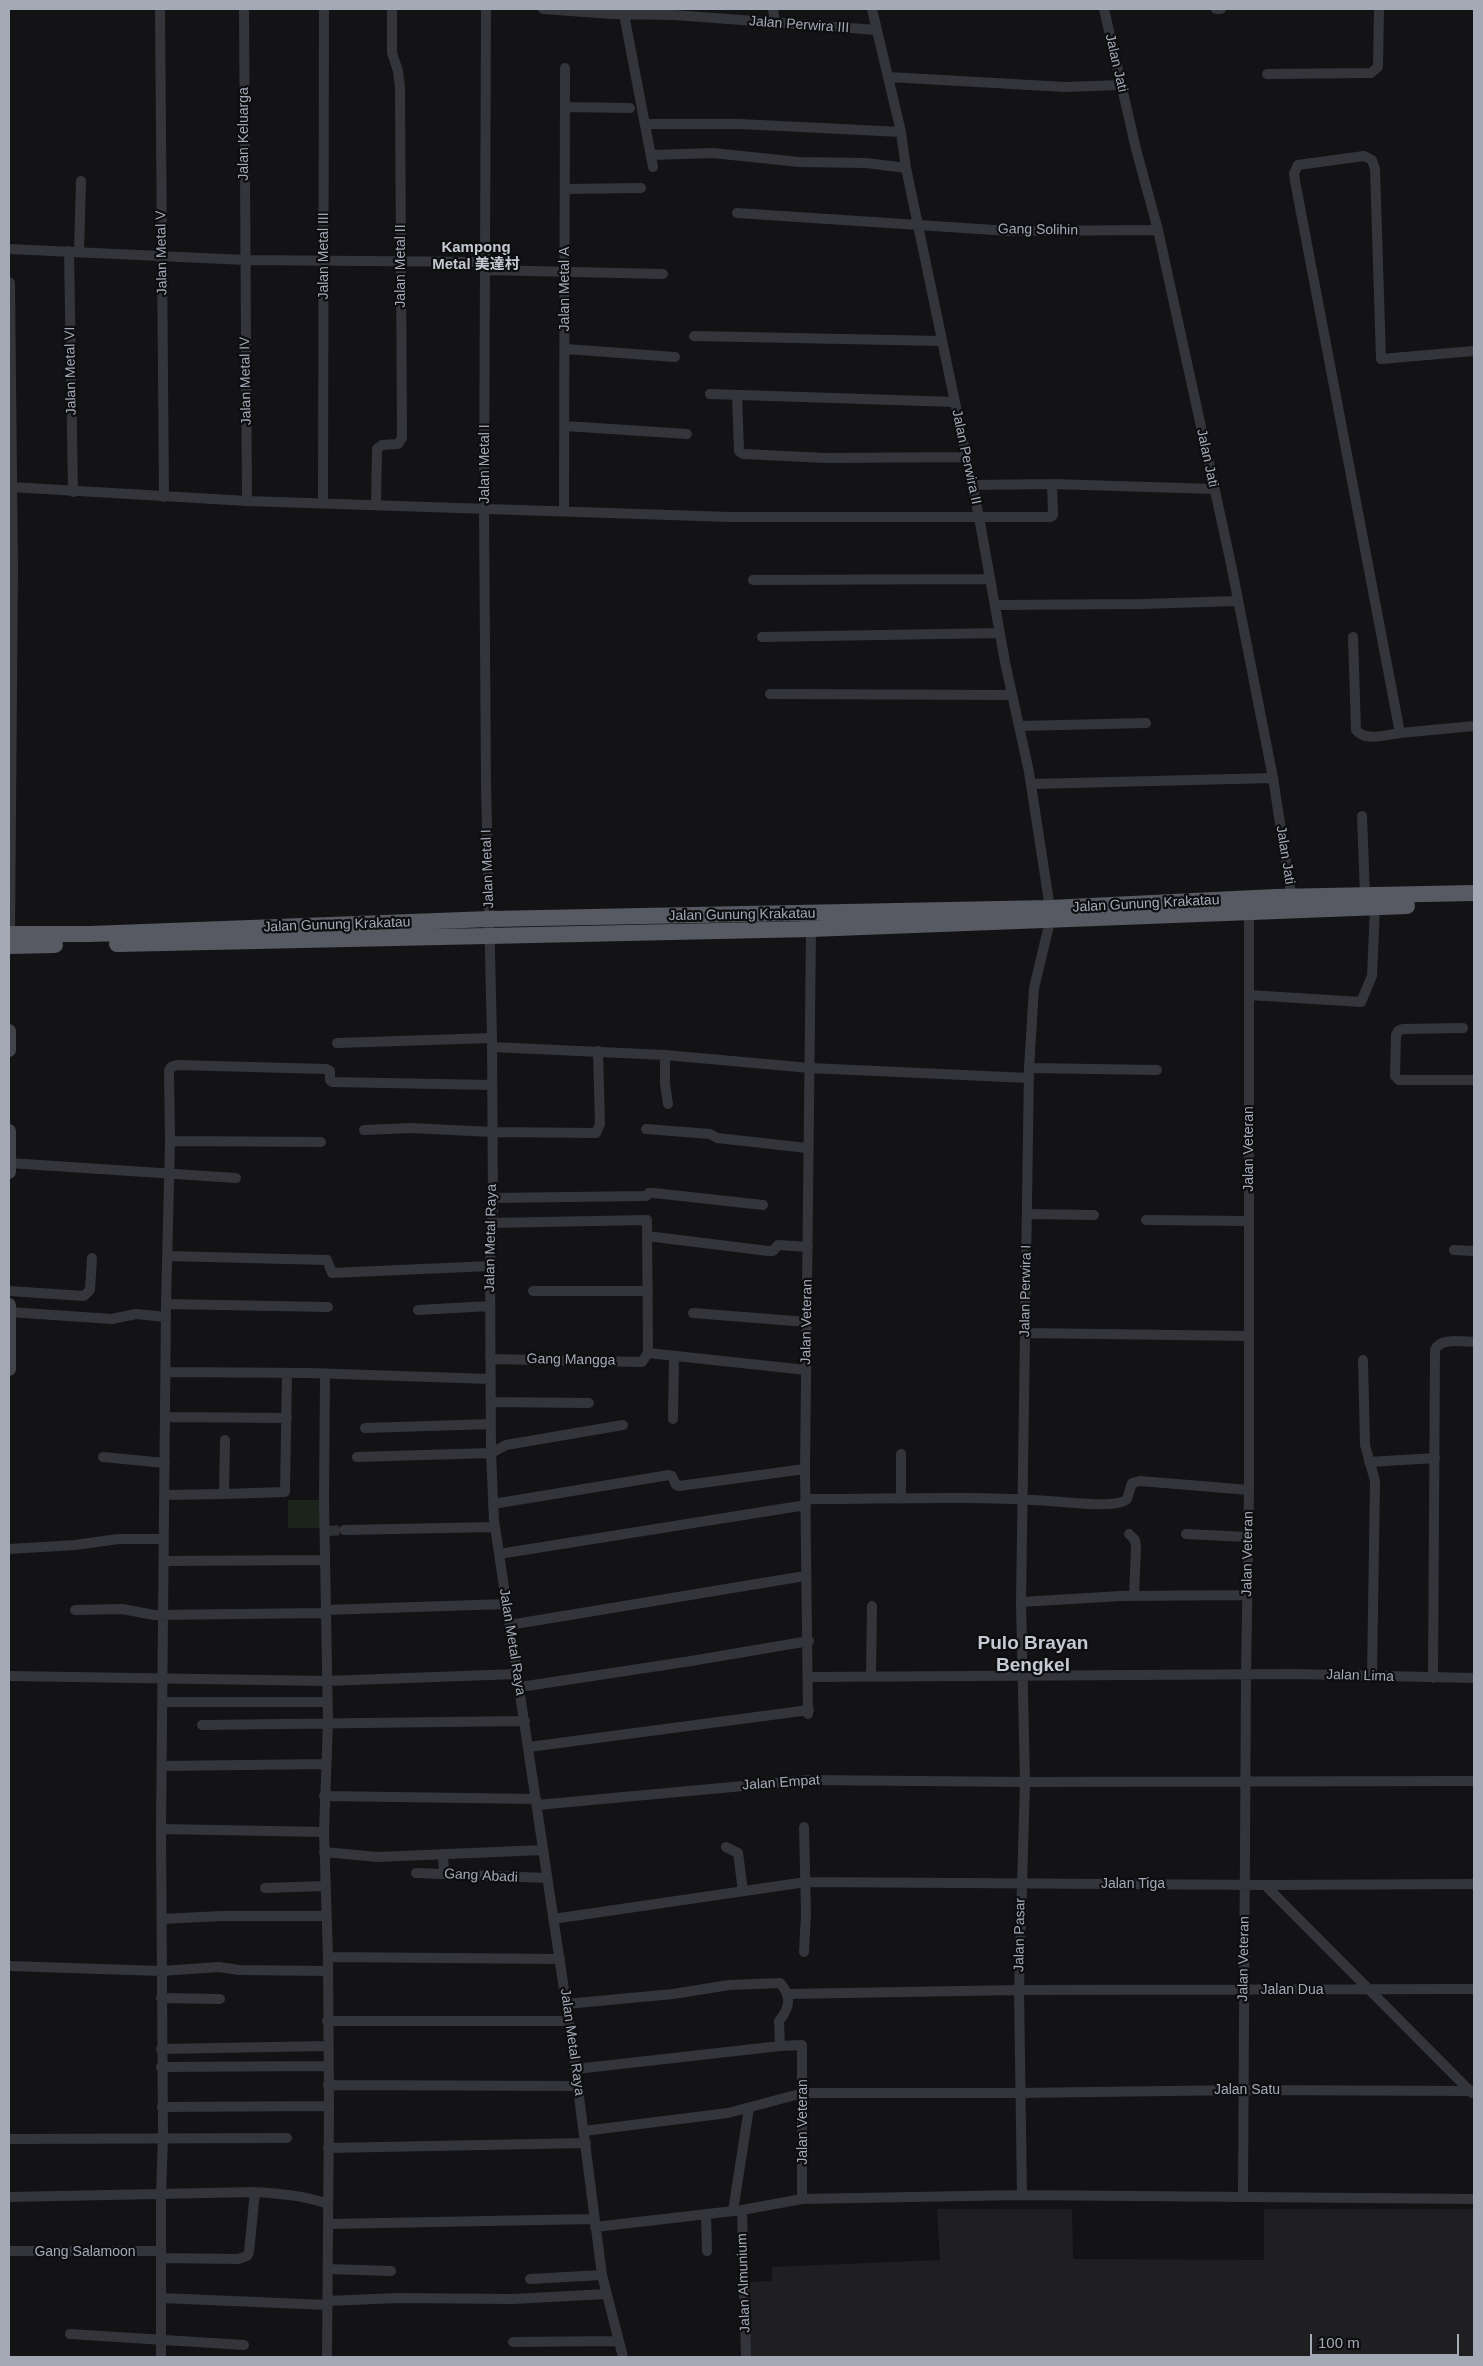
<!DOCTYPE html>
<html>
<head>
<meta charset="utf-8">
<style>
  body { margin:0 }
  #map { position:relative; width:1483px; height:2366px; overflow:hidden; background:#131315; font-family:Helvetica,sans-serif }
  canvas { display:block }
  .frame { position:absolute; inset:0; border:10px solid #a3aab6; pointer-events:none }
  .scale { position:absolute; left:1310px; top:2334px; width:149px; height:22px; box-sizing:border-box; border:2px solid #a3aab6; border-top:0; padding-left:6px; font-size:15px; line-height:18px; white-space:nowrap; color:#a3aab6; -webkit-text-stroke:4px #0e0e10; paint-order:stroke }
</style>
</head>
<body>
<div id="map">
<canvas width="1483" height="2366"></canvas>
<div class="frame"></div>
<div class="scale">100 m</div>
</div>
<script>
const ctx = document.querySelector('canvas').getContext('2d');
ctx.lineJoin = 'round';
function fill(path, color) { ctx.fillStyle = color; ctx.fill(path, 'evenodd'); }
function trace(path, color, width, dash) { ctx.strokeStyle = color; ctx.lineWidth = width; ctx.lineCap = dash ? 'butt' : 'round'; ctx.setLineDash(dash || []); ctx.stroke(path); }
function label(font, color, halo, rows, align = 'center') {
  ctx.font = font + ' Helvetica,"Noto Sans SC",sans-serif'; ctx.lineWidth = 4.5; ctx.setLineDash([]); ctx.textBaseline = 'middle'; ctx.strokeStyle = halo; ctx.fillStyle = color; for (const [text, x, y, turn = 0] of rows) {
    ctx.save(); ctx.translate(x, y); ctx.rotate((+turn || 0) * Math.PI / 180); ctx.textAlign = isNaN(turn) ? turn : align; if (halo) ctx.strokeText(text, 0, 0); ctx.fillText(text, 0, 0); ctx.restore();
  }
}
const built = new Path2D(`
  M937 2209H1072L1073 2259 1264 2260V2209H1474V2357H747V2282L772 2281V2267L940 2260Z`);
const green = new Path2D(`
  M288 1500H322V1528H288Z`);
const minorTunnel = new Path2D(`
  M329 1531 344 1530`);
const minor = new Path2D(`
  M160 9 164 497
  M244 9 247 501
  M486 9 484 508 486 785 492 1038 493 1206 490 1266 491 1453 494 1520 573 2050 602 2275 623 2357
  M543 9 612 14 674 15 877 30
  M773 9 775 23
  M872 9 901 132 906 168 979 517 1005 662 1029 772 1050 908V921L1034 988 1029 1068 1021 1602 1025 1782 1019 1990 1022 2195
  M1104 9 1136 149 1158 230 1231 564 1273 778 1292 900
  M1216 9H1221
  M624 14 653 167
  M1267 74 1371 73 1378 67 1379 9
  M889 77 1065 87 1121 85
  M565 107 630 108
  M645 124H740L901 132
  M651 155 713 153 799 162 866 163 906 168
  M565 189 641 188
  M737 213 1009 231 1158 230
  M9 249 245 260 485 262
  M69 251 73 492
  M79 252 81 181
  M485 270 663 274
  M694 336 942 341
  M566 349 675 357
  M1474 351 1381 359 1375 169 1372 160 1364 156 1298 165 1294 173 1295 181 1400 733 1474 726
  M710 394 955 402
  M737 395 739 451 743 454 826 458 967 457
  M565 426 687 434
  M972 485 1052 484 1214 489
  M11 487 247 501 730 517H1051L1053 515 1052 484
  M323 503 324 9
  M376 505 377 449 382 445 398 444 402 438 400 88 398 71 392 53V9
  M564 511 565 68
  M753 580 990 579
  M995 605 1142 604 1238 601
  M762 637 1000 633
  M1353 637 1356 730C1366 742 1386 735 1400 733
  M770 694 1012 695
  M1019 726 1146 723
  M1032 784 1273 778
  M1362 816 1365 895
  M1249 995 1361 1002 1372 976 1375 907
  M1463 1028 1403 1029 1398 1031 1396 1035 1395 1076 1399 1080H1474
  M337 1043 492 1038
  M492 1047 665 1055 810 1068 1029 1078
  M665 1055V1084L668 1104
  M1029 1068 1157 1070
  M646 1129 710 1134 717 1138 807 1148
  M364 1130 411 1128 492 1132 596 1133 600 1124 598 1051
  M170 1141 321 1142
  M9 1163 236 1178
  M493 1198 646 1196 649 1193H654L763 1205
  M1027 1214 1094 1215
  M1146 1220 1249 1221
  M491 1223 647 1220 648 1353
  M647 1236 768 1251H773L778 1245 808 1247
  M1454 1250 1474 1251
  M167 1256 327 1260 332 1273 490 1266
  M9 1291 84 1296 90 1290 92 1258
  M533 1291H648
  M166 1304 328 1307
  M418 1310 490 1306
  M9 1312 112 1319 136 1314 166 1317
  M693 1313 807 1322
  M1026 1333 1249 1336
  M648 1353 806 1370
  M490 1359 642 1362 648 1353
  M1363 1360 1365 1445 1375 1481 1372 1677
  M166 1372 309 1373 491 1379
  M325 1375 324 1501 328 1722 324 1832 328 1957 329 2106 327 2357
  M491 1402 589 1403
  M166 1417 287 1418
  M673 1419 674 1356
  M365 1428 491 1424
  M225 1440 224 1494 285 1492 287 1373
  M103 1457 165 1463
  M357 1457 491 1453 506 1445 623 1425
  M1369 1462 1435 1458
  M165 1495 224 1494
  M806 1499C891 1499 978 1495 1063 1502 1076 1503 1118 1508 1127 1499L1132 1483 1140 1481 1249 1490
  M901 1499V1454
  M493 1504 669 1475 672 1476 676 1485 679 1486 805 1469
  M344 1530 495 1527
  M1129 1534 1135 1540 1136 1548 1134 1596
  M1186 1534 1248 1537
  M9 1549 75 1545 118 1539H163
  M499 1554 806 1505
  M164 1561 324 1560
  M1021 1602 1121 1596 1247 1595
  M75 1610 122 1609 154 1615 325 1613
  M325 1610 506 1604
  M509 1625 805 1576
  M9 1676 326 1681 517 1674
  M871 1676 872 1606
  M809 1677 1295 1674 1474 1678
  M1433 1678 1435 1350C1440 1337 1463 1342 1474 1342
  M520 1687 691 1661 809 1641
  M162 1702H327
  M808 1714 805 1469 811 929
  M202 1725 525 1721
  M529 1747 809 1710
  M162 1766 326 1764
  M324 1796 536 1799
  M537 1805 808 1780 1025 1782 1474 1781
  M161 1829 324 1832
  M726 1847 738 1853 743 1891
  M324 1852 377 1857 543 1850
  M443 1854 444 1874
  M416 1873 547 1878
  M1265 1885 1472 2093
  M265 1888 325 1886
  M162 1919 221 1916H326
  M553 1919 806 1882 1265 1885 1474 1884
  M804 1952 806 1914 804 1827
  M328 1957 560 1959
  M9 1966 161 1971 219 1967 239 1970 328 1971
  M788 1994 1019 1990 1474 1989
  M161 1998 220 1999
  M566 2004 673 1994 729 1985 780 1983C792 1996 790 2008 779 2021L780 2046
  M327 2021H569
  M161 2049 327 2046
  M161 2067 327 2066
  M576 2069 780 2046 802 2045V2199
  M328 2085 578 2086
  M162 2107 329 2106
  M584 2131 728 2113 803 2093H1019L1243 2090 1474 2091
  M9 2139 287 2138
  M328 2148 586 2143
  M1243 2196 1246 1675 1249 1490V912
  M9 2197 255 2192C280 2194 303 2195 328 2204
  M742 2210 746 2357
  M733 2211 749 2108
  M706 2214 707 2251
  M328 2224 594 2219
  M595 2227 742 2210 802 2199 1022 2195 1474 2199
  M9 2251H161
  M161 2258 238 2259 247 2256 249 2252 255 2192
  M328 2269 391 2271
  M530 2279 602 2275
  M161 2298 327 2305
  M327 2301 398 2298 513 2299 607 2294
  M70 2334 244 2345
  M513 2342 619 2341
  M161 2357V2194L163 2138 161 1829 166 1304 170 1141 169 1071 171 1067 177 1065 326 1069 330 1071V1080L332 1082 492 1085`);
const tertiary = new Path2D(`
  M9 283 12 569 9 933`);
const secondary = new Path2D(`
  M9 1031V1050
  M9 1131V1172
  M9 1305V1369`);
const trunk = new Path2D(`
  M9 934H90L490 919 1050 908 1275 897 1474 893
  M117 944 811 929 1407 906
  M9 946 55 945`);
const streetNames = [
  ["Jalan Perwira III",799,25,4],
  ["Jalan Jati",1116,63,77],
  ["Jalan Keluarga",244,134,-90],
  ["Gang Solihin",1038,230,1],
  ["Jalan Metal V",162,253,-91],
  ["Jalan Metal III",324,256,-90],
  ["Jalan Metal II",401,266,-90],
  ["Jalan Metal A",565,289,-90],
  ["Jalan Metal VI",71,371,-91],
  ["Jalan Metal IV",246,381,-91],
  ["Jalan Perwira II",966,457,78],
  ["Jalan Jati",1207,458,78],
  ["Jalan Metal I",485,464,-90],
  ["Jalan Jati",1285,855,81],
  ["Jalan Metal I",488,869,-92],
  ["Jalan Gunung Krakatau",1146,904,-3],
  ["Jalan Gunung Krakatau",742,915,-1],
  ["Jalan Gunung Krakatau",337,925,-2],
  ["Jalan Veteran",1249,1149,-90],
  ["Jalan Metal Raya",491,1238,-89],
  ["Jalan Perwira I",1026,1291,-89],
  ["Jalan Veteran",807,1322,-89],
  ["Gang Mangga",571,1360,1],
  ["Jalan Veteran",1248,1554,-89],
  ["Jalan Metal Raya",512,1642,81],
  ["Jalan Lima",1360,1676,2],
  ["Jalan Empat",781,1783,-4],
  ["Gang Abadi",481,1876,3],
  ["Jalan Tiga",1133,1884],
  ["Jalan Pasar",1020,1935,-89],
  ["Jalan Veteran",1244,1959,-89],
  ["Jalan Dua",1292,1990],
  ["Jalan Metal Raya",572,2042,82],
  ["Jalan Satu",1247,2090],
  ["Jalan Veteran",803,2122,-90],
  ["Gang Salamoon",85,2252],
  ["Jalan Almunium",744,2283,-92]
];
const neighbourhoodNames = [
  ["Kampong",476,248],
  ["Metal 美達村",476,265]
];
const districtNames = [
  ["Pulo Brayan",1033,1644],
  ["Bengkel",1033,1666]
];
fill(built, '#1f1f22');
fill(green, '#1b231b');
trace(minorTunnel, '#303135', 10, [10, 5]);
trace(minor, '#34353a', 10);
trace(tertiary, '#34353a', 12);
trace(secondary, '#41444a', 14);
trace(trunk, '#575a62', 16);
label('14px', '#a3aab6', '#0e0e10', streetNames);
label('bold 15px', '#c4c9d2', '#0e0e10', neighbourhoodNames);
label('bold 19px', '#c4c9d2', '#0e0e10', districtNames);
</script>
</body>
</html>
